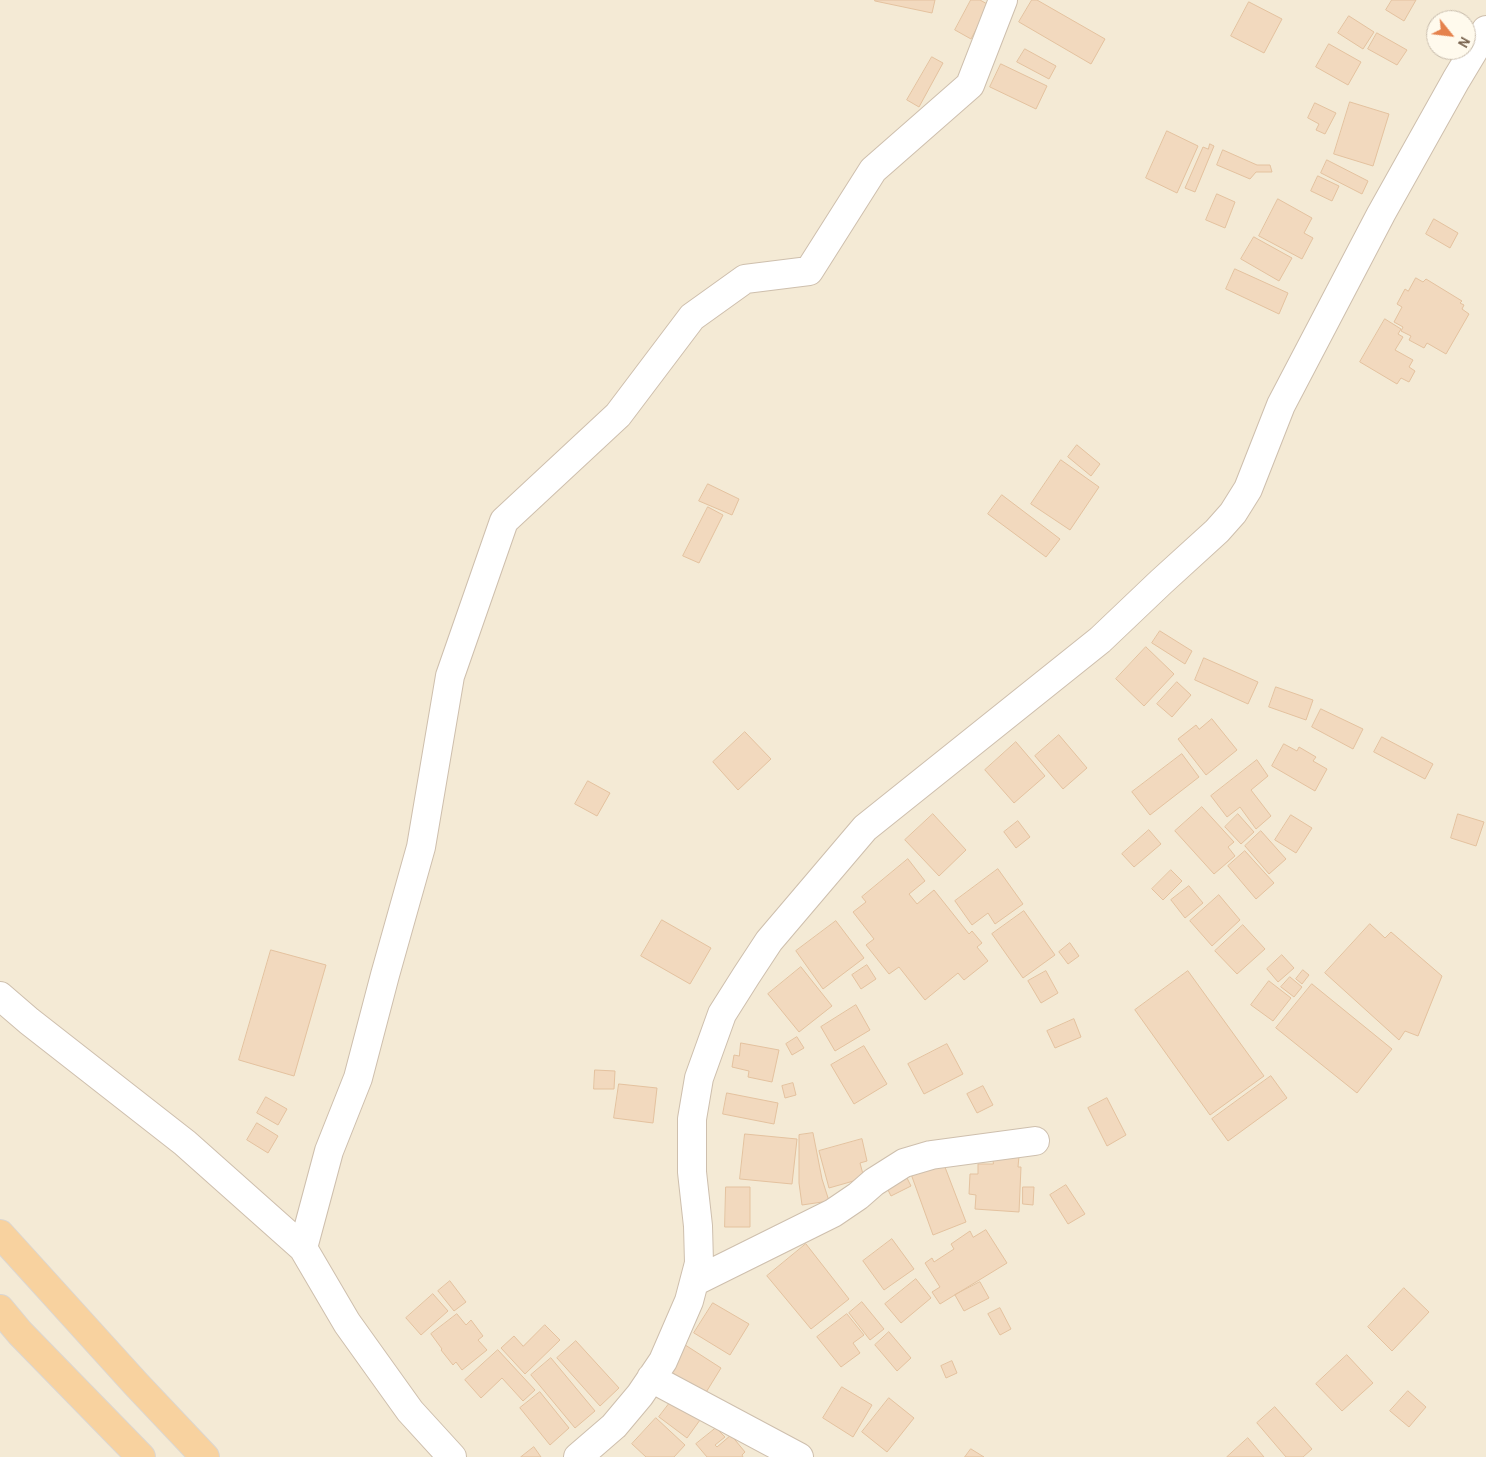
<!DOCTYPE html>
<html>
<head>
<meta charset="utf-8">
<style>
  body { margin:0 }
  #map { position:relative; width:1486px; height:1457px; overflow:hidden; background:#fcf7e6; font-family:"Alegreya Sans",sans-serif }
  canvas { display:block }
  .north { position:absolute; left:1426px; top:10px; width:50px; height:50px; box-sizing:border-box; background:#fffaed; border:1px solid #c8bcac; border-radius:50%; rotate:119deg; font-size:14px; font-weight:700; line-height:20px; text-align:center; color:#76604b }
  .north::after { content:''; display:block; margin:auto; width:18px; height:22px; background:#e5824d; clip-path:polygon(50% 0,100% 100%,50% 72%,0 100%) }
</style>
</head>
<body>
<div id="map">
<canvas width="1486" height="1457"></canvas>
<div class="north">N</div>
</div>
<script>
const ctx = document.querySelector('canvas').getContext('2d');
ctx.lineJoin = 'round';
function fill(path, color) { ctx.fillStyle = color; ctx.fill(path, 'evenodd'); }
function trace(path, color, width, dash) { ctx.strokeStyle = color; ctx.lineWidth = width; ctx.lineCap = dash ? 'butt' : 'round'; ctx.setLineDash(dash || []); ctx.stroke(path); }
const residential = new Path2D(`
  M0 0H1486V1457H0ZM1436 20H1466V50H1436Z`);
const building = new Path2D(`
  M875 0H935L932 13 875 1Z
  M971 0H980L989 5 971 39 955 30Z
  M1032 0H1037L1105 39 1091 64 1019 22Z
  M1392 0H1416L1404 21 1386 10Z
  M1249 2 1282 19 1264 53 1231 36Z
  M1349 16 1374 32 1363 49 1338 33Z
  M1377 33 1407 50 1397 65 1368 49Z
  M1329 44 1361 62 1348 85 1316 67Z
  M1025 49 1056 66 1049 79 1017 62Z
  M932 57 943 63 919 107 907 100Z
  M1001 64 1047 86 1036 109 990 87Z
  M1350 102 1389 114 1373 166 1334 154Z
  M1315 103 1336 113 1325 134 1316 130 1319 124 1308 118Z
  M1167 131 1198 146 1177 193 1146 178Z
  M1210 144 1214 146 1195 192 1185 188 1203 147 1208 149Z
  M1223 150 1257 165H1270L1272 172H1256L1250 179 1217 165Z
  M1327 160 1368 181 1362 194 1321 173Z
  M1318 176 1339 186 1332 201 1311 191Z
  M1217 194 1235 202 1225 228 1206 220Z
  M1278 199 1312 218 1304 233 1313 238 1302 259 1259 236Z
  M1434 219 1458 233 1450 248 1426 234Z
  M1254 237 1292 258 1279 281 1241 259Z
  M1235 269 1288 293 1279 314 1226 289Z
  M1416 278 1423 282 1426 279 1462 301 1460 303 1464 305 1462 309 1469 314 1446 354 1427 343 1424 348 1409 340 1411 336 1401 331 1403 327 1394 322 1402 307 1397 304 1405 289 1408 291Z
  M1385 319 1401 329 1398 334 1403 337 1395 350 1413 360 1409 367 1415 371 1409 382 1401 378 1397 384 1360 362Z
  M1077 445 1100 464 1091 476 1068 457Z
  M1061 460 1099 487 1070 530 1031 504Z
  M708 484 739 499 732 515 699 501Z
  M1002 495 1060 539 1046 557 988 514Z
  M708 507 723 515 699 563 683 556Z
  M1160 631 1192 651 1185 664 1152 643Z
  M1146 647 1174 674 1144 706 1116 679Z
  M1204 658 1258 682 1248 704 1195 680Z
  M1177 682 1191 695 1172 717 1157 704Z
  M1276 687 1313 700 1306 720 1269 707Z
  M1321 709 1363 729 1353 749 1312 727Z
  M1212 719 1237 750 1206 775 1178 739 1196 725 1199 729Z
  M745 732 771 759 738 790 713 762Z
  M1059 735 1087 768 1063 789 1035 756Z
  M1382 737 1433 764 1425 779 1374 752Z
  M1016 742 1045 776 1014 803 985 770Z
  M1284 744 1297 751 1299 747 1316 757 1313 761 1327 769 1315 791 1272 766Z
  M1182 754 1199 777 1150 815 1132 792Z
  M1257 760 1268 776 1251 790 1271 816 1256 829 1240 807 1227 817 1211 796Z
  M588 781 610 793 597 816 575 804Z
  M1202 807 1234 842 1228 847 1235 856 1214 874 1175 831Z
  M933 814 966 850 939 876 905 840Z
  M1238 814 1254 832 1241 844 1225 827Z
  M1458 814 1484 822 1476 846 1451 838Z
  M1291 815 1312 828 1296 853 1275 840Z
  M1018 821 1030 837 1016 848 1004 832Z
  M1149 830 1161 844 1134 867 1122 854Z
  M1261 831 1286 859 1269 874 1245 846Z
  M1245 851 1274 883 1256 899 1228 866Z
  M908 859 925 881 909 894 917 904 934 890 969 934 972 931 982 943 977 947 988 961 964 980 958 973 925 1000 899 967 889 974 866 945 874 939 853 912 866 902 862 897Z
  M998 869 1023 904 995 924 988 913 972 925 955 901Z
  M1171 870 1182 881 1163 900 1152 889Z
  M1189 886 1203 903 1185 918 1171 900Z
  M1219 895 1240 920 1212 946 1190 921Z
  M1024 911 1055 955 1023 978 992 934Z
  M662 920 711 948 690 984 641 956Z
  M836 921 864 958 823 989 796 951Z
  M1370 924 1385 938 1391 932 1442 976 1418 1036 1405 1031 1399 1040 1325 973Z
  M1243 925 1265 949 1237 974 1215 951Z
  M1070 943 1079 956 1068 964 1059 952Z
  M271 950 326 965 294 1076 239 1060Z
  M1282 955 1294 968 1278 982 1267 969Z
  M867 965 876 979 861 989 852 975Z
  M801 967 832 1006 799 1032 768 994Z
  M1303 970 1309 975 1302 984 1296 979Z
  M1046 971 1058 993 1041 1003 1028 981Z
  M1188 971 1264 1076 1210 1115 1135 1010Z
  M1290 977 1302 987 1294 997 1281 987Z
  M1269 981 1291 998 1273 1021 1251 1005Z
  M1312 984 1392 1049 1357 1093 1276 1028Z
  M856 1005 870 1030 835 1051 821 1027Z
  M1074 1019 1081 1037 1055 1048 1047 1031Z
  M797 1037 804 1048 792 1055 786 1044Z
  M741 1043 779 1050 772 1082 748 1077 749 1071 732 1067 734 1055 739 1056Z
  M947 1044 963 1074 924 1094 908 1064Z
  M864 1046 887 1084 854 1104 831 1065Z
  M595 1070 615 1071 614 1089H594Z
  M1271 1076 1287 1098 1228 1141 1212 1119Z
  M793 1083 796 1095 785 1098 782 1086Z
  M619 1084 657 1088 653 1123 614 1118Z
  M983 1086 993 1105 977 1113 967 1094Z
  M727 1093 778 1103 774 1124 723 1114Z
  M266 1097 287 1109 278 1125 257 1113Z
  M1107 1098 1126 1135 1107 1146 1088 1108Z
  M257 1123 278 1136 268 1153 247 1140Z
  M813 1133 822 1179 829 1201 802 1205 799 1183V1135Z
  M745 1134 797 1139 792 1184 740 1179Z
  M862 1139 867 1161 860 1163 864 1178 829 1188 819 1151Z
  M993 1154 1019 1156 1018 1167H1021L1019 1212 975 1209 976 1195 969 1194 970 1174H978V1164H993Z
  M943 1162 966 1222 933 1235 911 1174Z
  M906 1176 911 1186 891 1196 886 1186Z
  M1066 1185 1085 1214 1068 1224 1050 1195Z
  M726 1187H750V1227H725Z
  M1023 1187H1034L1033 1205 1023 1204Z
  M986 1230 1007 1263 940 1304 932 1292 940 1287 925 1263 932 1258 934 1262 954 1249 951 1244 970 1231 973 1237Z
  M892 1239 914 1269 884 1290 863 1261Z
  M806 1244 849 1299 811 1329 767 1276Z
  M916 1279 931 1298 901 1323 885 1304Z
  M450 1281 466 1302 454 1311 438 1291Z
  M980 1282 989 1298 964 1311 955 1295Z
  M1404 1288 1429 1312 1392 1351 1368 1327Z
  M433 1294 448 1311 421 1335 406 1318Z
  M862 1302 884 1329 870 1340 849 1313Z
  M713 1303 749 1324 730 1355 694 1333Z
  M1000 1308 1011 1329 1000 1335 988 1314Z
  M457 1314 466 1325 471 1320 483 1336 478 1340 487 1350 462 1370 456 1362 453 1365 441 1350 442 1349 431 1334Z
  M847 1314 864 1335 853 1343 860 1353 841 1367 817 1337Z
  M545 1325 560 1340 525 1374 501 1348 514 1336 523 1346Z
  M889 1332 911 1358 897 1371 875 1345Z
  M576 1341 619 1388 600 1406 557 1358Z
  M679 1341 721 1368 705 1394 662 1366Z
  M498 1350 535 1390 523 1401 502 1378 481 1398 465 1380Z
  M1347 1355 1373 1383 1342 1411 1316 1384Z
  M551 1358 595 1411 575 1428 531 1375Z
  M952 1361 957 1373 946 1378 941 1366Z
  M842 1387 872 1405 853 1437 823 1418Z
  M1408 1391 1426 1407 1409 1427 1390 1411Z
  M540 1392 569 1428 550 1445 520 1408Z
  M889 1398 914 1418 887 1452 862 1432Z
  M672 1400 700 1420 687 1438 659 1417Z
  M1275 1407 1312 1449 1303 1457H1286L1257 1423Z
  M656 1418 685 1445 674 1457H646L632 1444Z
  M716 1428 725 1437 715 1445 717 1447 731 1435 745 1452 742 1455 743 1457H707L696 1444Z
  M1248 1438 1264 1457H1227Z
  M534 1447 541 1457H521Z
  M971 1449 984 1457H965Z`);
const minor = new Path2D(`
  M0 996 29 1021 185 1143 303 1248 347 1323 410 1411 452 1457
  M303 1248 329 1151 358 1078 385 975 421 847 450 676 504 521 618 415 692 317 745 279 809 271 873 170 970 85 1003 0
  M694 1282 833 1213 858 1196 874 1182 904 1163 931 1155 1035 1141
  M651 1378 799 1457
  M578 1457 614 1426 640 1395 663 1361 689 1301 699 1263 698 1226 692 1172V1119L699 1078 722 1014 746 976 769 941 865 828 1100 640 1161 582 1217 531 1233 513 1248 489 1281 405 1381 214 1456 80 1486 30`);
const trunk = new Path2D(`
  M0 1234 136 1384 205 1457
  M0 1309 20 1333 141 1457`);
fill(residential, '#f4ead5');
fill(building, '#f2d9be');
trace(building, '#e4c29f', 1);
trace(minor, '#cebfad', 30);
trace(trunk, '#dbd6d0', 30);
trace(minor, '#fff', 28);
trace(trunk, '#f8d29f', 28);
</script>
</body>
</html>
